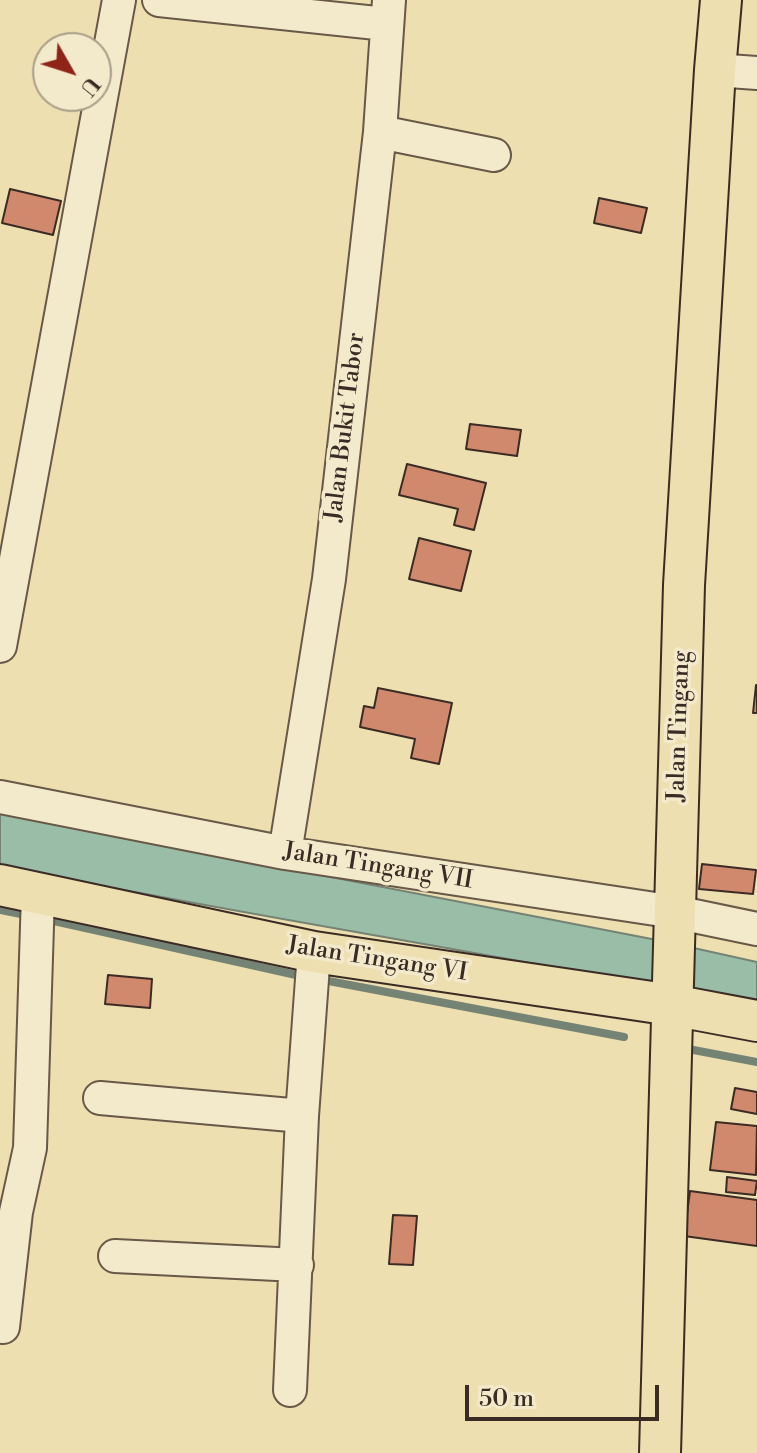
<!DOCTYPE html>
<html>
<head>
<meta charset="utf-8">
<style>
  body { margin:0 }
  #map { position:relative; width:757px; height:1453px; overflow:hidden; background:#eddfb0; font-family:"Libre Bodoni",serif }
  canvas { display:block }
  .north { position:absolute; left:32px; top:32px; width:80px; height:80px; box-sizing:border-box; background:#f3eacc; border:2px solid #a99e89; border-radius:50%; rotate:129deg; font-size:22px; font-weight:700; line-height:32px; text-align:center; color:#3b2b25 }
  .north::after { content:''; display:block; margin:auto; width:28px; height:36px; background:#8f2418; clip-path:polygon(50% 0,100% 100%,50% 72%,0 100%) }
  .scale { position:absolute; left:465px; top:1385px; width:194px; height:36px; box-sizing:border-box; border:4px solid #3b2b25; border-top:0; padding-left:10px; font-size:24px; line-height:28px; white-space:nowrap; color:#3b2b25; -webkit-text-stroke:6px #f3eacc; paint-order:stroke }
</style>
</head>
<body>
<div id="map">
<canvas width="757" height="1453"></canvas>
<div class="north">U</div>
<div class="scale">50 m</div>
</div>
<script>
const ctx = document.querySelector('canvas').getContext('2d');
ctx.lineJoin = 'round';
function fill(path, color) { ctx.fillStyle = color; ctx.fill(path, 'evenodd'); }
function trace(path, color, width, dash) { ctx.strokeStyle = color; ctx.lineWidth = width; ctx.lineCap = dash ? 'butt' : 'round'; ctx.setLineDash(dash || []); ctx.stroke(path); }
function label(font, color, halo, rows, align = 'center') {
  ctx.font = font + ' "Libre Bodoni",serif'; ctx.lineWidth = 7; ctx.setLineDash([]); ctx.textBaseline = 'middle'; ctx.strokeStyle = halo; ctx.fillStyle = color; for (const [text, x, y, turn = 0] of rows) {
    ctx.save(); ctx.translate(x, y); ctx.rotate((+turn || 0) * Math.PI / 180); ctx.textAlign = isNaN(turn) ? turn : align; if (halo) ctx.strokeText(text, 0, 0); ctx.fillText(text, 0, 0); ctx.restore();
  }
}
const water = new Path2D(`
  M0 813 662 941 757 962V1006C506 955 251 917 0 866Z`);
const stream = new Path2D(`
  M0 910 31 916
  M45 919 305 977
  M318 979 624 1037
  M683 1048 757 1062`);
const building = new Path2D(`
  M10 189 61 201 53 235 2 223Z
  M599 198 647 208 641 233 594 223Z
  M470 424 521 430 517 456 466 449Z
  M407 464 486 483 474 530 454 525 458 509 399 495Z
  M419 538 471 551 461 591 409 579Z
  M756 685H757V713H753Z
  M378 688 452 703 439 764 411 758 415 739 360 727 364 706 374 708Z
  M702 864 756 870 753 894 699 889Z
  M108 975 152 979 150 1008 105 1004Z
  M735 1088 757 1092V1114L731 1109Z
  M716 1122 757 1126 756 1175 710 1170Z
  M727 1177 757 1181 755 1195 726 1192Z
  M690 1191 757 1200V1246L684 1236Z
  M393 1215 417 1216 413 1265 389 1264Z`);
const minor = new Path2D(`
  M159 0 386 24
  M715 70 757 73
  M380 132 494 155
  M0 646 119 0
  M0 797 285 853 675 912 757 929
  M285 853 329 579 380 132 389 0
  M100 1098 302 1116
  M115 1256 297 1265
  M3 1327 16 1212 30 1148 38 894
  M290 1390 302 1116 314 952`);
const major = new Path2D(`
  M0 885 314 952 672 1005 757 1021
  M660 1453 684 585 715 70 721 0`);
const streetNames = [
  ["Jalan Bukit Tabor",346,427,-83],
  ["Jalan Tingang",680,726,-88],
  ["Jalan Tingang VII",378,867,9],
  ["Jalan Tingang VI",377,960,9]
];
fill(water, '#9abda8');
trace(water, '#748374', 2);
trace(stream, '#748374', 8);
fill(building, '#d0896d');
trace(building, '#3b2b25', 2);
trace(minor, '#685848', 36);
trace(major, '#3b2b25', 44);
trace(minor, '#f3eacc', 32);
trace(major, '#eddfb0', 40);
label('24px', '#3b2b25', '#f3eacc', streetNames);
</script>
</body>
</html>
